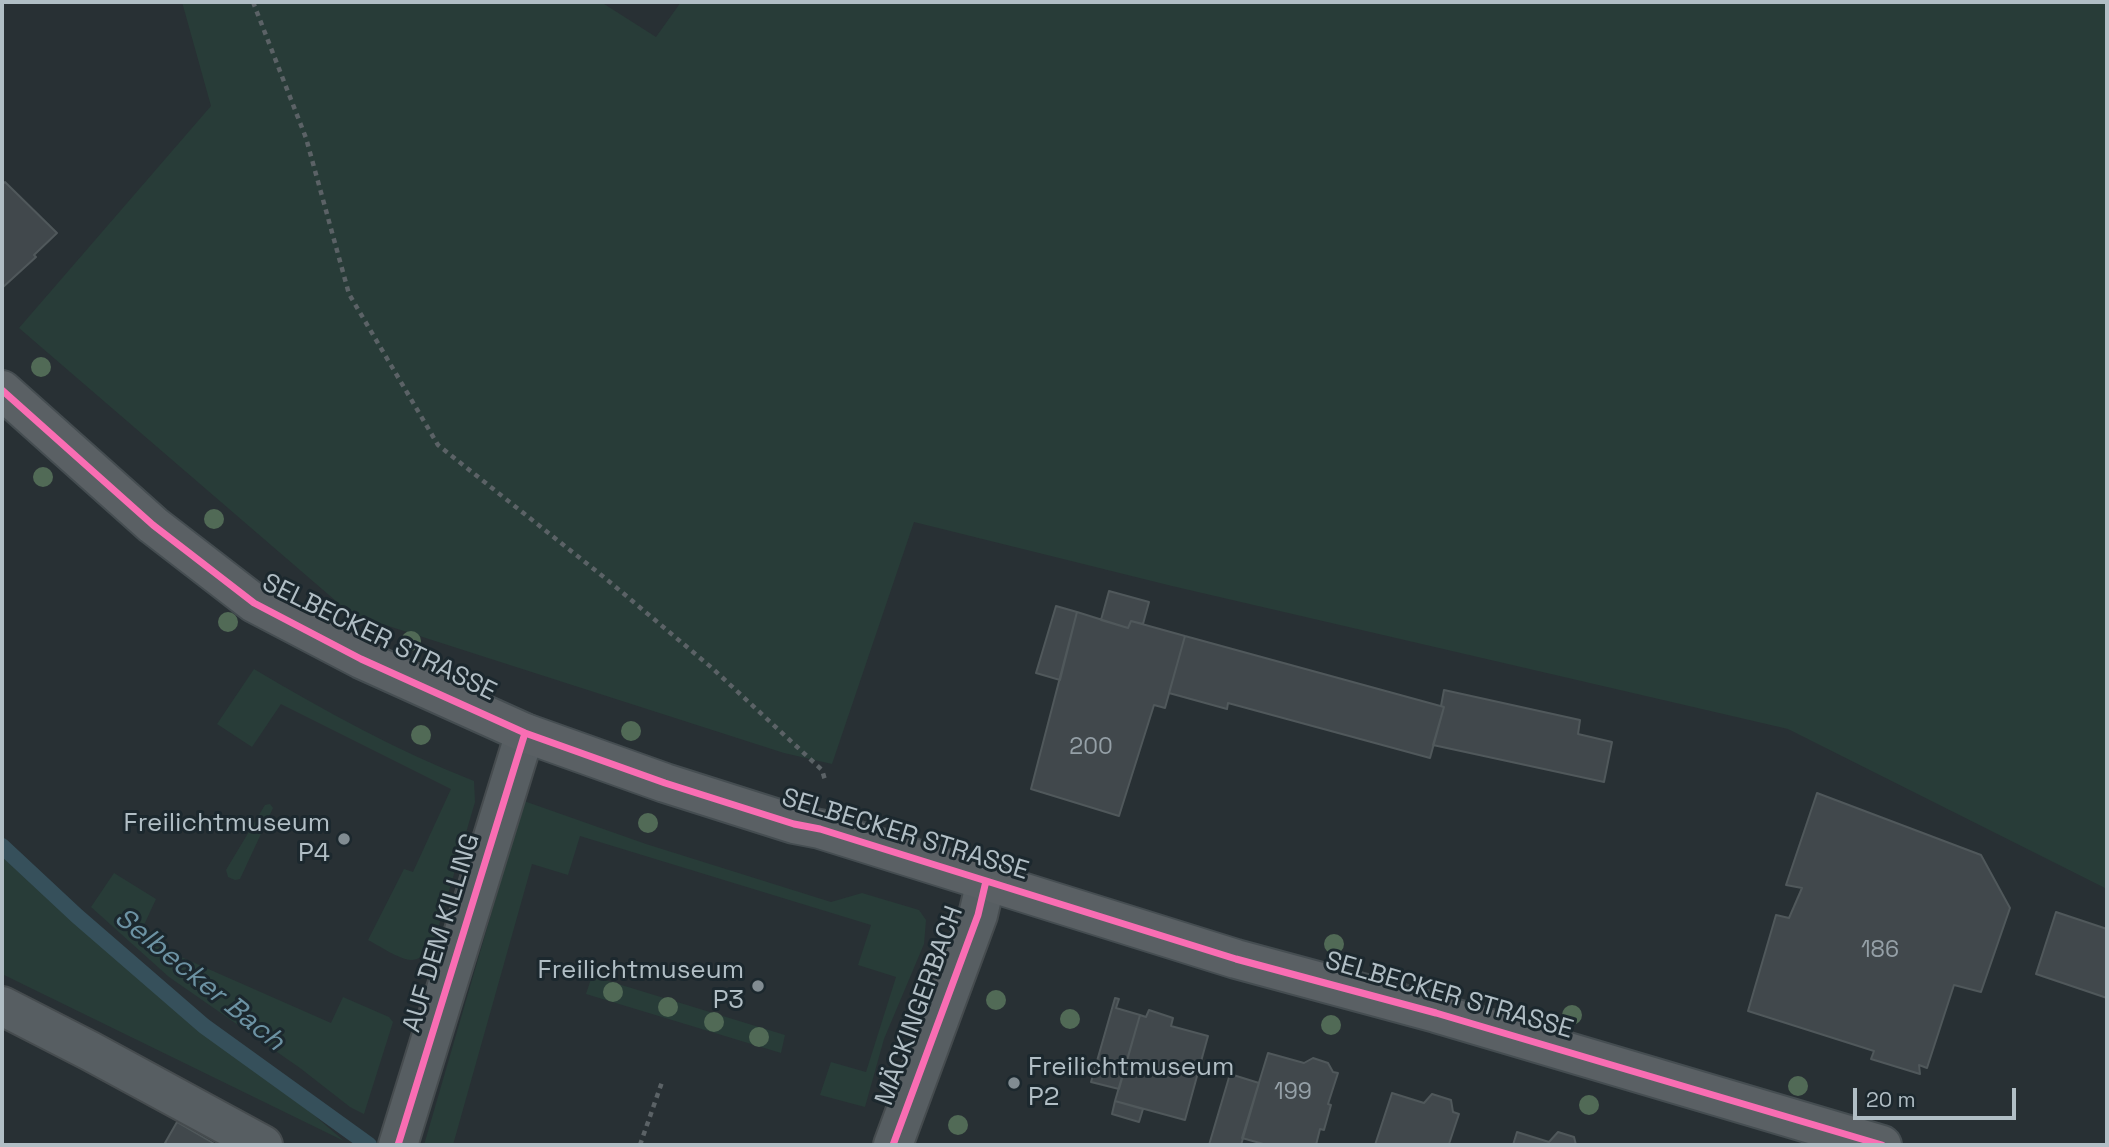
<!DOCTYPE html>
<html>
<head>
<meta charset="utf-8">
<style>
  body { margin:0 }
  #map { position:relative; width:2109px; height:1147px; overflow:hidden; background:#283034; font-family:"Space Grotesk",sans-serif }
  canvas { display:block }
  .frame { position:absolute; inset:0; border:4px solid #b1bec5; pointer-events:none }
  .scale { position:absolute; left:1853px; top:1088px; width:163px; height:32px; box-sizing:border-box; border:4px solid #b1bec5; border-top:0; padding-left:9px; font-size:21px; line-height:24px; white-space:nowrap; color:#b1bec5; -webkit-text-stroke:5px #1c282e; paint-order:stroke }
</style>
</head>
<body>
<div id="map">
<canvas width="2109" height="1147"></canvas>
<div class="frame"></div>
<div class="scale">20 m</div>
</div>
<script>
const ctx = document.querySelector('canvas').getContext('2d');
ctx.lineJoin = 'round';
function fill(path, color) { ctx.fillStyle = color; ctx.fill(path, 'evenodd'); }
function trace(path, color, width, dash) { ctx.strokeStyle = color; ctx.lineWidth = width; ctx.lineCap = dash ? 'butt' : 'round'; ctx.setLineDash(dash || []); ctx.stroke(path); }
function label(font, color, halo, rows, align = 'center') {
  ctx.font = font + ' "Space Grotesk",sans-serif'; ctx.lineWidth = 6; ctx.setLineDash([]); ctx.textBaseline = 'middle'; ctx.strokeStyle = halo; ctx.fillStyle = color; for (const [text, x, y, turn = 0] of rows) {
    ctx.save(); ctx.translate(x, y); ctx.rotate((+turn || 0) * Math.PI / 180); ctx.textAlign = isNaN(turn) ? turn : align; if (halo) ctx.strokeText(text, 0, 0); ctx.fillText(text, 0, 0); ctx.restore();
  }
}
const green = new Path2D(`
  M182 2H601L656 37 681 2H2107V889L1788 729 1172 586 914 522 832 764 784 753 351 614 19 328 211 106Z
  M254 669C325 711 397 751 474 781L475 802 432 949C426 954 419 960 411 960 400 960 378 945 368 940L404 869 413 872 451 789 281 704 252 747 217 724Z
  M524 801 646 844 831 902 862 893 919 910 926 920 924 944 884 1039 865 1107 820 1095 831 1062 866 1072 896 977 858 965 871 925 580 836 568 875 532 864 453 1145H424Z
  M270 804 273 808 240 879 235 880 228 877 226 870 265 805Z
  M2 845 344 1141 2 974Z
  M114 873 156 899 138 938 331 1023 343 997 389 1017 393 1022 364 1114 350 1107 300 1068 169 977 91 907Z
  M592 976 785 1035 781 1053 586 994Z`);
const stream = new Path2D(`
  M2 846 77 916 204 1026 369 1145`);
const building = new Path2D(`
  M5 182 57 233 34 255 36 257 2 288V185Z
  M1109 591 1149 602 1143 624 1131 621 1128 628 1101 620Z
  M1056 606 1077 612 1060 680 1036 673Z
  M1077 612 1128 628 1131 621 1185 636 1165 708 1154 705 1119 816 1031 789Z
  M1185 636 1444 707 1430 758 1228 703 1227 709 1169 693Z
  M1444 690 1580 720 1578 734 1612 742 1604 782 1433 745 1444 707 1441 706Z
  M1817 793 1981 855 2010 908 1981 992 1954 985 1927 1068 1919 1065 1920 1074 1871 1059 1874 1051 1748 1011 1776 915 1789 918 1802 888 1786 885Z
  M2056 912 2107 929V998L2036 974Z
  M1115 998 1119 999 1116 1008 1140 1015 1119 1089 1091 1082Z
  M1149 1010 1173 1018 1171 1026 1208 1036 1185 1120 1115 1101 1140 1015 1146 1017Z
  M1268 1053 1304 1063 1313 1058 1328 1063 1333 1072 1338 1073 1328 1104 1331 1105 1324 1130 1320 1129 1316 1145H1267L1242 1138Z
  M1230 1074 1259 1083 1241 1145H1209Z
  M1392 1093 1424 1103 1432 1094 1451 1100 1453 1112 1459 1114 1449 1144 1454 1145H1375Z
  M1115 1101 1143 1109 1139 1122 1112 1114Z
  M177 1122 213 1143 211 1145H169L165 1143Z
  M1517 1132 1549 1142 1558 1132 1574 1137 1576 1145H1513Z`);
const path = new Path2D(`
  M253 2 306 138 349 294 438 445 605 578 712 668 822 770 825 780
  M640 1145 662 1082`);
const minor = new Path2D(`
  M2 1006 90 1051 263 1145
  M398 1145 525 733
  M893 1145 978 915 986 881`);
const major = new Path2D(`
  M2 390 153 525 254 603 361 659 525 733 665 783 794 824 820 829 1236 959 1436 1013 1882 1145`);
const cycleway = new Path2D(`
  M2 390 153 525 254 603 361 659 525 733 665 783 794 824 820 829 1236 959 1436 1013 1882 1145
  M398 1145 525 733
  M893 1145 978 915 986 881`);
const trees = [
  [41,367],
  [43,477],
  [214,519],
  [228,622],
  [411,641],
  [631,731],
  [421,735],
  [648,823],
  [1334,944],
  [613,992],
  [996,1000],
  [668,1007],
  [1572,1015],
  [1070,1019],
  [714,1022],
  [1331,1025],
  [759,1037],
  [1798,1086],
  [1589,1105],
  [958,1125]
];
const markers = [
  [344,839,7,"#818c92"],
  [758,986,7,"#818c92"],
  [1014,1083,7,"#818c92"]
];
const numberNames = [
  ["200",1091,748],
  ["186",1880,951],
  ["199",1293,1093]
];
const streetNames = [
  ["SELBECKER STRASSE",379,638,26],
  ["SELBECKER STRASSE",905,835,17],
  ["AUF DEM KILLING",442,933,-73],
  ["SELBECKER STRASSE",1449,996,16],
  ["MÄCKINGERBACH",920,1006,-70]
];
const poiNames = [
  ["Freilichtmuseum",330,824],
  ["P4",330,854],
  ["Freilichtmuseum",744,971],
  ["P3",744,1001],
  ["Freilichtmuseum",1028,1068,"left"],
  ["P2",1028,1098,"left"]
];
const waterNames = [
  ["Selbecker Bach",199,980,39]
];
fill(green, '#283c38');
trace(stream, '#36505b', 16);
fill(building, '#41484c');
trace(building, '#50585b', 2);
trace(minor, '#464c4f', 42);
trace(major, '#454d51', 42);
trace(path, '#5b6266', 4.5, [5, 5]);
trace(minor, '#575e62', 38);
trace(major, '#5a6064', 38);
trace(cycleway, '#f96db3', 7);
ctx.fillStyle = '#516a56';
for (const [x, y] of trees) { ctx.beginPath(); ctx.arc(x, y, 10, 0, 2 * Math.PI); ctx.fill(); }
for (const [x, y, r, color] of markers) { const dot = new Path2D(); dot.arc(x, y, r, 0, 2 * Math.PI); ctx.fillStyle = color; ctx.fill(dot); trace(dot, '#1c282e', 2.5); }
label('23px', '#95a0a7', null, numberNames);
label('26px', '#b1bec5', '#1c282e', streetNames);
label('26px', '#b1bec5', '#1c282e', poiNames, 'right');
label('italic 28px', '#6c92a3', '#1c282e', waterNames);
</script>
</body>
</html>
